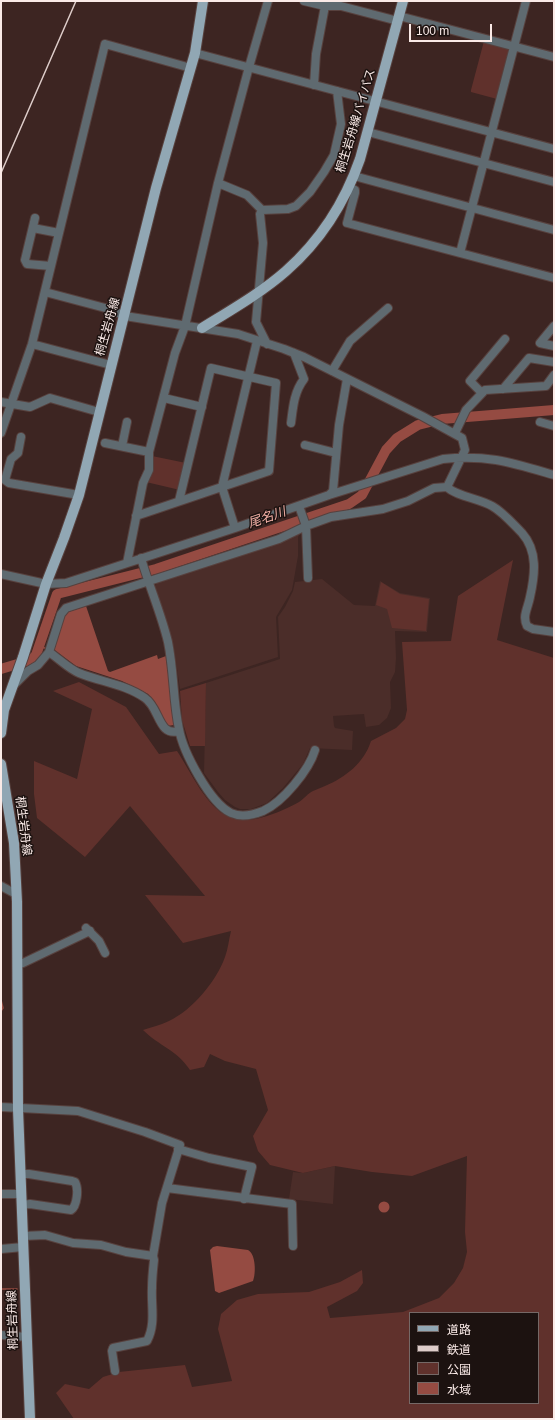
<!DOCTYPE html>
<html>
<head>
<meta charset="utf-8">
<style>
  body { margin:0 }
  #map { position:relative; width:555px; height:1420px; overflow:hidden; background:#3d2522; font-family:Helvetica,"Noto Sans JP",sans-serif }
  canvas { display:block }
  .frame { position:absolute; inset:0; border:2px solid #faeae7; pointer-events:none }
  .legend { position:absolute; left:409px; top:1312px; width:130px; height:92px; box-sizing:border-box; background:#1c1210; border:1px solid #756866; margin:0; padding:5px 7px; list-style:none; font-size:12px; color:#faeae7 }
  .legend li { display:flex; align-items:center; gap:8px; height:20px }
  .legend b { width:20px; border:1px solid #756866 }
  .scale { position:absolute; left:409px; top:24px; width:83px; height:18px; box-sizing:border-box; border:2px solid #faeae7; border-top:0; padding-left:5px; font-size:12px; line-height:14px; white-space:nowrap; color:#faeae7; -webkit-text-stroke:3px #1c1210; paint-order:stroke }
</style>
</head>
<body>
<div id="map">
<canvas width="555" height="1420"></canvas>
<div class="frame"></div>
<ul class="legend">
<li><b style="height:5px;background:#91a7b4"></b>道路</li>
<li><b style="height:5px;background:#decdca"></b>鉄道</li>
<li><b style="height:11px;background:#60312c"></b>公園</li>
<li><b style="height:11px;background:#954b42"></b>水域</li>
</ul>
<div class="scale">100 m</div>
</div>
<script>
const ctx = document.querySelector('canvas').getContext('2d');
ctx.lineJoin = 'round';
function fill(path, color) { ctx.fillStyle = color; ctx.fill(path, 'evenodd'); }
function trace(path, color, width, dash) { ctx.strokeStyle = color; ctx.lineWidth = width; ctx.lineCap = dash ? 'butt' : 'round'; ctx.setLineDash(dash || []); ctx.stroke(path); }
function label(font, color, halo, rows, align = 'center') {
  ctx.font = font + ' Helvetica,"Noto Sans JP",sans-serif'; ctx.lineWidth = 3; ctx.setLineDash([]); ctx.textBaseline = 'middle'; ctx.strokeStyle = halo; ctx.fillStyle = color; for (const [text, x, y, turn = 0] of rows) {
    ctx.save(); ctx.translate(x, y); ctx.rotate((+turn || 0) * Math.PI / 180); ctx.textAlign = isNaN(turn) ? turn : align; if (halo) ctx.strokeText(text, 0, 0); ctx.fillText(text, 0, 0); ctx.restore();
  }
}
const built = new Path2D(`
  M301 532 298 537V556L292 590 276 617 278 657 180 689 174 648 155 586 157 583 292 536Z
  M322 579 354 605 375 606 380 581 400 593 430 598 427 632 395 631 396 658 395 672 390 682 391 708 387 718 379 725 366 727 364 714 333 716 334 726 335 728 353 731 352 750 310 748 303 764 283 788 267 803 251 809H240L235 807 225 800 218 792 204 773 206 683 280 659 278 617 285 607 293 591 295 582Z
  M335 1166 333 1204 289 1199 293 1172 303 1173Z`);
const green = new Path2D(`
  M484 41 509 47 511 50 497 99 471 92V90Z
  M152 456 186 463 180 490 146 482Z
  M513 560 497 640 554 658V1419H74L56 1393 65 1384 89 1389 103 1377 119 1372 185 1365 192 1387 232 1381 218 1329 221 1314 237 1300 258 1294 309 1292 340 1282 362 1270 363 1283 357 1291 327 1307 330 1318 403 1312 439 1298 454 1283 463 1268 467 1252 465 1232 467 1156 412 1176 372 1172 335 1166 303 1173 270 1165 258 1151 253 1136 268 1110 256 1069 225 1061 210 1054 204 1067 190 1070C177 1050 159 1046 143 1030 151 1027 161 1025 169 1021 192 1010 216 982 225 957 228 949 229 939 231 931L183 943 145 895 205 896 130 806 85 857 37 818 34 794V761L77 779 92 709 53 691 79 682 126 707 159 754 177 751C191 772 206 807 229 817 250 826 281 812 299 802 304 799 308 793 313 791 317 789 321 788 325 786 346 777 364 763 371 741L396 728 405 719 407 710 402 642 451 641 458 596ZM410 1313H538V1403H410Z
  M381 582 400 594 429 599 426 631 392 628 387 609 376 605Z
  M206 683 205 746H190L182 720 180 691Z`);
const water = new Path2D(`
  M86 606 108 671 110 672 157 655 158 659 166 656 174 725 168 726 165 723 155 702 148 694 122 681 76 666 52 648 65 613Z
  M378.5 1207a5.5 5.5 0 1 1 11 0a5.5 5.5 0 1 1-11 0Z
  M217 1246 248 1250C256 1254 256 1274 253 1281L219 1293 215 1291 210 1250 213 1247Z`);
const stream = new Path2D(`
  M39 647 45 648
  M1 1000 3 1008 1 1011
  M1 1289H17`);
const river = new Path2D(`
  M1 669 31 660 36 655 57 594 156 569 349 504 362 495 386 450 397 438 418 425 442 419 554 410`);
const minor = new Path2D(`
  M304 1 325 6H341L398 21
  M399 16 554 57
  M195 53 554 149
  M314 85 316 54 325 6
  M368 132 554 182
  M354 176 554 230
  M218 183 247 195 262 210
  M348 187 355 190V193L347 223 554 278
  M262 210 288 209 296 206 310 192 324 172 334 155 341 124 337 91
  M262 210 260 214 263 243 256 322 267 344
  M35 218 25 260 27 264 51 266
  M33 228 59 233
  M460 253 526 1
  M45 292 109 309 125 316 238 334 284 349 304 357 422 416 462 438 465 450 447 487
  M554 326 540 343 554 346
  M32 344 111 365
  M332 371 350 341 388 308
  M503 389 529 358 554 362
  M482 393 470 381 505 339
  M164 398 202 407
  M1 402 30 407 50 398 99 412
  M540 422 554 426
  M291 423C293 407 294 392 304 379L294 353
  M1 433 32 344 105 44 191 68
  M455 433 466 410 485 390 546 386 554 375
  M21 437 18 453 11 459 5 480 9 483 79 495
  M105 443 149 452
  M305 445 336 453
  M122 446 127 422
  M329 495 333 491 339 425 347 379
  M299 506 306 526 308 578
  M136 516 269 471 276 383 211 368 179 501
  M235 528 222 487 257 341
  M141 558C149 586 161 613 168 642 174 671 173 701 179 729 183 752 210 803 231 813 242 818 253 815 263 811 283 802 309 770 315 750
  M127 563 143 483 149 470V452L175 353 185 326 218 183 249 67 268 1
  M1 574 46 584 66 583 235 528 329 495 443 459C487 454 513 463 554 475
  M49 652C58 658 69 669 79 673 101 682 125 684 145 698 160 708 158 737 179 731
  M14 685 28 671 38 665 49 652 61 614 66 608 279 539 306 526 331 517 383 509 408 501 434 488 447 487C456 496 480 499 492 506 503 512 513 524 522 533 538 551 535 575 530 597 528 608 522 616 527 626L533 629 554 632
  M1 886 16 894
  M86 928 99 941 105 953
  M17 964 23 963 90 931
  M1 1107 78 1111 145 1132 180 1145 162 1203 153 1256 154 1260C153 1269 152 1279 152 1288 151 1306 156 1324 147 1341L113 1348 112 1351 115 1371
  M178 1149 209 1158 252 1167 244 1199
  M20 1174H29L72 1181 75 1182C79 1189 77 1206 71 1210L30 1204 22 1205
  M167 1188 292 1204 293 1246
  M1 1194H21
  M23 1236 45 1235 73 1243 101 1245 126 1252 153 1256
  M1 1249 23 1247
  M1 1335 27 1337`);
const major = new Path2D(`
  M202 328C231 310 261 293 286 271 320 241 345 202 360 159L403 1
  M1 733 4 710 23 657 46 584 64 538 79 495 156 188 195 53 203 1
  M1 764 14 843 17 902 18 1109 30 1419`);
const rail = new Path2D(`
  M1 173 76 1`);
const streetNames = [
  ["桐生岩舟線バイパス",356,121,-73],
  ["桐生岩舟線",108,327,-74],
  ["桐生岩舟線",23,826,83],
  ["桐生岩舟線",13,1320,-92]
];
const waterNames = [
  ["尾名川",267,518,-19]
];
fill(built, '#4b2d29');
fill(green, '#60312c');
fill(water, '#954b42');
trace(stream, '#954b42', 1.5);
trace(river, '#954b42', 10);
trace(minor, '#57413e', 10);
trace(major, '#57413e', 12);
trace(minor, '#5f6a70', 8);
trace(major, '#91a7b4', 10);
trace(rail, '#decdca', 1.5);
label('12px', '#faeae7', '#1c1210', streetNames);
label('italic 13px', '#f4b2a8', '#1c1210', waterNames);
</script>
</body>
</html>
